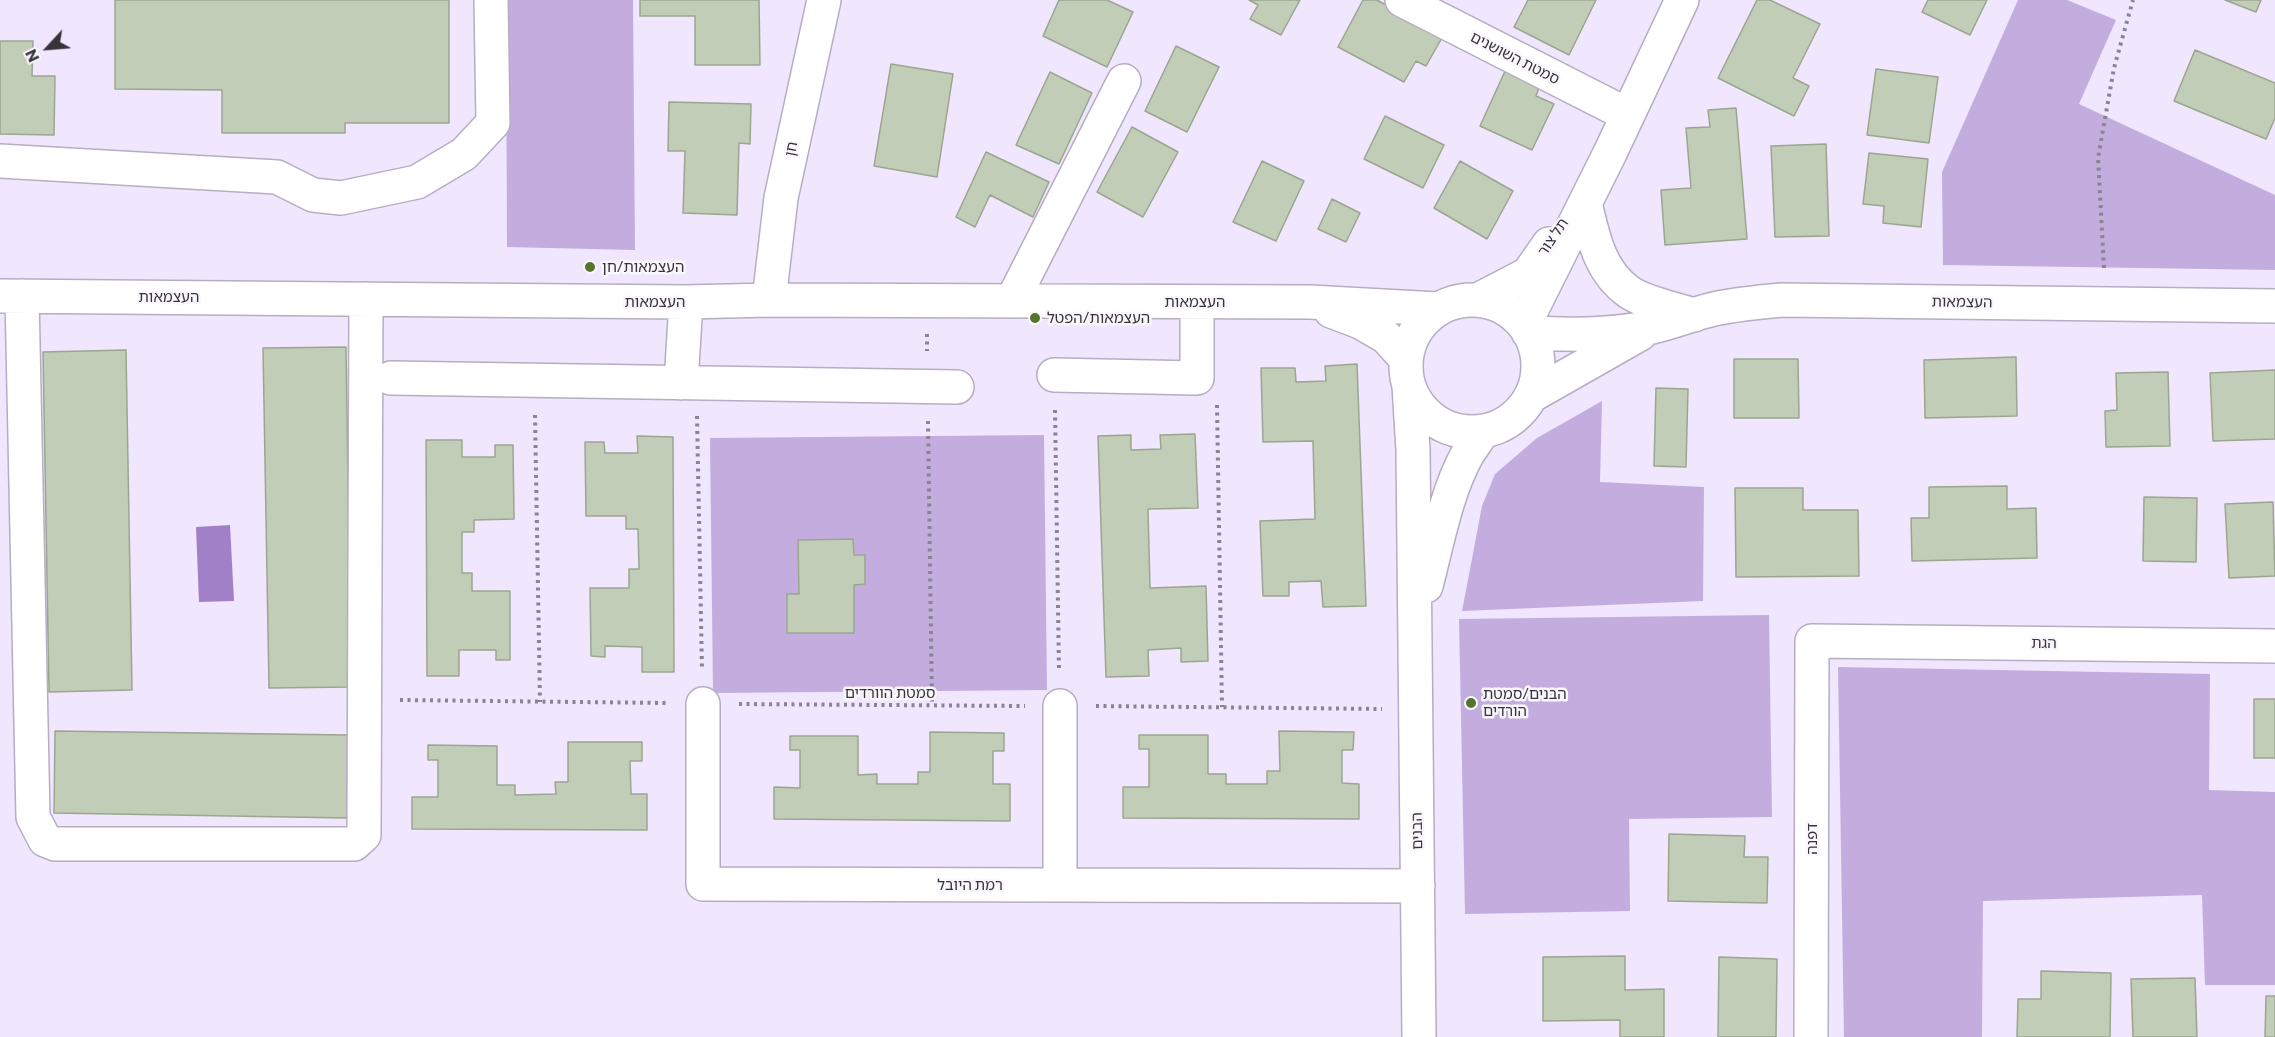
<!DOCTYPE html>
<html>
<head>
<meta charset="utf-8">
<style>
  body { margin:0 }
  #map { position:relative; width:2275px; height:1037px; overflow:hidden; background:#f0e6fd; font-family:Commissioner,sans-serif }
  canvas { display:block }
  .north { position:absolute; left:18px; top:18px; width:60px; height:60px; -webkit-text-stroke:4px #f9f7fc; paint-order:stroke; rotate:244deg; font-size:16px; font-weight:700; line-height:24px; text-align:center; color:#37333b }
  .north::after { content:''; display:block; margin:auto; width:21px; height:27px; background:#37333b; clip-path:polygon(50% 0,100% 100%,50% 72%,0 100%) }
</style>
</head>
<body>
<div id="map">
<canvas width="2275" height="1037"></canvas>
<div class="north">N</div>
</div>
<script>
const ctx = document.querySelector('canvas').getContext('2d');
ctx.lineJoin = 'round';
function fill(path, color) { ctx.fillStyle = color; ctx.fill(path, 'evenodd'); }
function trace(path, color, width, dash) { ctx.strokeStyle = color; ctx.lineWidth = width; ctx.lineCap = dash ? 'butt' : 'round'; ctx.setLineDash(dash || []); ctx.stroke(path); }
function label(font, color, halo, rows, align = 'center') {
  ctx.font = font + ' Commissioner,"Noto Sans Hebrew",sans-serif'; ctx.lineWidth = 5; ctx.setLineDash([]); ctx.textBaseline = 'middle'; ctx.strokeStyle = halo; ctx.fillStyle = color; for (const [text, x, y, turn = 0] of rows) {
    ctx.save(); ctx.translate(x, y); ctx.rotate((+turn || 0) * Math.PI / 180); ctx.textAlign = isNaN(turn) ? turn : align; if (halo) ctx.strokeText(text, 0, 0); ctx.fillText(text, 0, 0); ctx.restore();
  }
}
const green = new Path2D(`
  M506 0H633L635 250 507 247Z
  M2018 0H2067L2116 20 2079 104 2275 195V270L1943 265 1942 172Z
  M1602 401 1600 482 1704 487 1703 601 1462 611 1482 506 1495 474 1537 438Z
  M1044 435 1047 690 713 693 710 438Z
  M1769 615 1772 817 1629 819 1630 911 1465 914 1459 619Z
  M1838 667 2210 674 2209 790 2275 792V985H2205L2202 895 1983 901 1982 1037H1844Z`);
const water = new Path2D(`
  M230 525 234 601 199 602 196 527Z`);
const building = new Path2D(`
  M115 0H449V123H345V133H222V90L115 89Z
  M640 0H759L760 65H695V16H640Z
  M1059 0H1107L1133 12 1107 67 1043 36Z
  M1249 0H1300L1281 35 1250 19 1258 5Z
  M1363 0H1377L1443 36 1426 66 1416 61 1404 82 1338 47Z
  M1528 0H1596L1569 55 1514 27Z
  M1757 0H1770L1820 24 1793 78 1809 86 1794 116 1718 78Z
  M1928 0H1987L1970 35 1922 12Z
  M2225 0H2261L2256 12Z
  M0 41H33L32 76H55L54 135 0 134Z
  M1176 46 1219 67 1187 132 1145 111Z
  M2195 50 2275 83V118L2266 139 2174 101Z
  M891 64 953 74 937 177 874 166Z
  M1506 69 1540 85 1536 96 1554 104 1532 150 1480 126Z
  M1876 69 1938 77 1929 143 1867 135Z
  M1050 72 1092 93 1059 164 1016 145Z
  M669 102 751 104 750 144 739 143 737 215 683 213 685 151H668Z
  M1736 108 1747 239 1665 245 1661 190 1691 188 1686 128 1710 127 1708 110Z
  M1385 116 1444 145 1423 188 1364 159Z
  M1132 127 1178 152 1143 217 1097 192Z
  M1826 144 1829 236 1775 237 1771 146Z
  M986 152 1049 182 1033 217 990 195 975 227 956 217Z
  M1869 153 1928 159 1921 227 1883 223 1884 206 1863 204Z
  M1262 161 1304 181 1276 241 1233 222Z
  M1460 161 1513 191 1487 239 1434 208Z
  M1332 199 1360 213 1346 242 1318 229Z
  M346 347 351 687 269 688 263 348Z
  M126 350 132 690 49 692 43 352Z
  M2016 357 2017 416 1925 418 1924 360Z
  M1734 359H1798L1799 418H1734Z
  M1357 364 1366 606 1323 607 1321 581 1289 582V596H1263L1260 521 1315 519 1313 441 1263 442 1261 368H1295L1296 382 1326 381 1325 366Z
  M2275 370V439L2213 441 2210 373Z
  M2168 372 2170 446 2106 447 2105 411 2117 410 2116 373Z
  M1656 388 1688 389 1686 467 1654 466Z
  M1195 434 1198 508 1148 509 1150 588 1206 586 1208 661 1181 662V648L1148 650 1149 676 1106 677 1098 436 1131 435V450L1161 449 1160 435Z
  M637 436 673 437 674 672H642V647L605 646V657L591 656 590 588H629V569H639L638 529H626V516H586L585 442H604L605 453H638Z
  M426 440H462V457H495V445H513L514 519 474 520V532H462V573H472V591H510V660H496V650H459V676H427Z
  M2007 486V509L2036 508 2037 558 1912 561 1911 518H1929V487Z
  M1735 488H1803V510H1858L1859 576 1736 577Z
  M2144 497 2197 498 2196 562 2143 561Z
  M2273 502 2275 576 2229 578 2225 504Z
  M853 539 854 555H865V584L854 585V633H787V594H799L798 540Z
  M2254 699H2275V758H2254Z
  M55 731 348 735 347 818 54 813Z
  M1279 731 1354 732 1353 750H1342V783L1359 784V819L1123 818V787H1149V749H1139V735H1208V774H1226V784H1267V771H1280Z
  M930 732 1004 733V751H993V784H1010V821L774 819V787L800 788V750H790V736H858V775L877 774V784H918V772H930Z
  M568 742H642V761H630L631 794H647V830L412 829V797H438V760H428V745L497 746V785H515V795L556 794 555 782H568Z
  M1669 834 1745 836 1744 857H1768L1767 903 1668 901Z
  M1625 956V990L1664 989V1037H1620V1020L1543 1021V957Z
  M1719 957 1777 959 1776 1037H1718Z
  M2041 971 2111 973 2110 1037H2017L2018 999H2041Z
  M2195 978 2197 1037H2133L2131 979Z
  M2266 996H2275V1037H2265Z`);
const path = new Path2D(`
  M2104 268 2098 158 2114 68 2133 0
  M927 334V351
  M1217 405 1222 707
  M1055 410 1059 672
  M535 415 540 702
  M697 416 702 670
  M928 421 932 705
  M400 700 668 703
  M739 704 1025 706
  M1096 706 1382 709`);
const minor = new Path2D(`
  M1402 0 1628 115
  M0 161 277 177 313 195 341 198 417 182 464 154 493 123 491 0
  M1585 203C1593 236 1599 271 1629 292 1645 303 1675 309 1694 315
  M0 296 686 302 769 300 1310 302 1438 309
  M22 296 33 817 45 840 55 844H354L364 835 366 299
  M769 300 781 198 824 0
  M1478 300 1528 274 1549 244
  M1406 366a66 66 0 1 1 132 0a66 66 0 1 1-132 0Z
  M1012 301 1124 81
  M1331 311 1360 322 1386 337 1406 359
  M1524 325 1610 153 1682 0
  M1528 332C1569 336 1611 335 1652 327 1673 322 1693 314 1714 309 1737 304 1759 302 1782 300L2275 306
  M1054 375 1197 378V302
  M391 378 957 387
  M681 383 686 302
  M1409 386 1413 450 1419 1037
  M1531 396 1640 334
  M1426 586C1437 544 1446 493 1467 455 1472 447 1478 439 1483 431
  M703 704V884L1418 886
  M1060 706V885
  M1811 1037 1812 641 2275 646`);
const markers = [
  [590,267,6,"#53762e"],
  [1035,318,6,"#53762e"],
  [1471,703,6,"#53762e"]
];
const streetNames = [
  ["סמטת השושנים",1515,58,27],
  ["חן",791,149,-79],
  ["תל צור",1553,237,-56],
  ["העצמאות",169,297],
  ["העצמאות",655,302],
  ["העצמאות",1195,302],
  ["העצמאות",1962,302,1],
  ["הגת",2044,643,1],
  ["סמטת הוורדים",890,693],
  ["הבנים",1417,831,-91],
  ["דפנה",1812,839,-90],
  ["רמת היובל",970,885]
];
const poiNames = [
  ["העצמאות/חן",602,267],
  ["העצמאות/הפטל",1047,318],
  ["הבנים/סמטת",1483,694],
  ["הורדים",1483,711]
];
fill(green, '#c3addf');
fill(water, '#a180c7');
fill(building, '#c1cdb7');
trace(building, '#9ba691', 1.5);
trace(minor, '#b7adc3', 36);
trace(path, '#8a8492', 4, [3, 4.5]);
trace(minor, '#fff', 33);
for (const [x, y, r, color] of markers) { const dot = new Path2D(); dot.arc(x, y, r, 0, 2 * Math.PI); ctx.fillStyle = color; ctx.fill(dot); trace(dot, '#f9f7fc', 2); }
label('15px', '#37333b', '#f9f7fc', streetNames);
label('15px', '#37333b', '#f9f7fc', poiNames, 'left');
</script>
</body>
</html>
